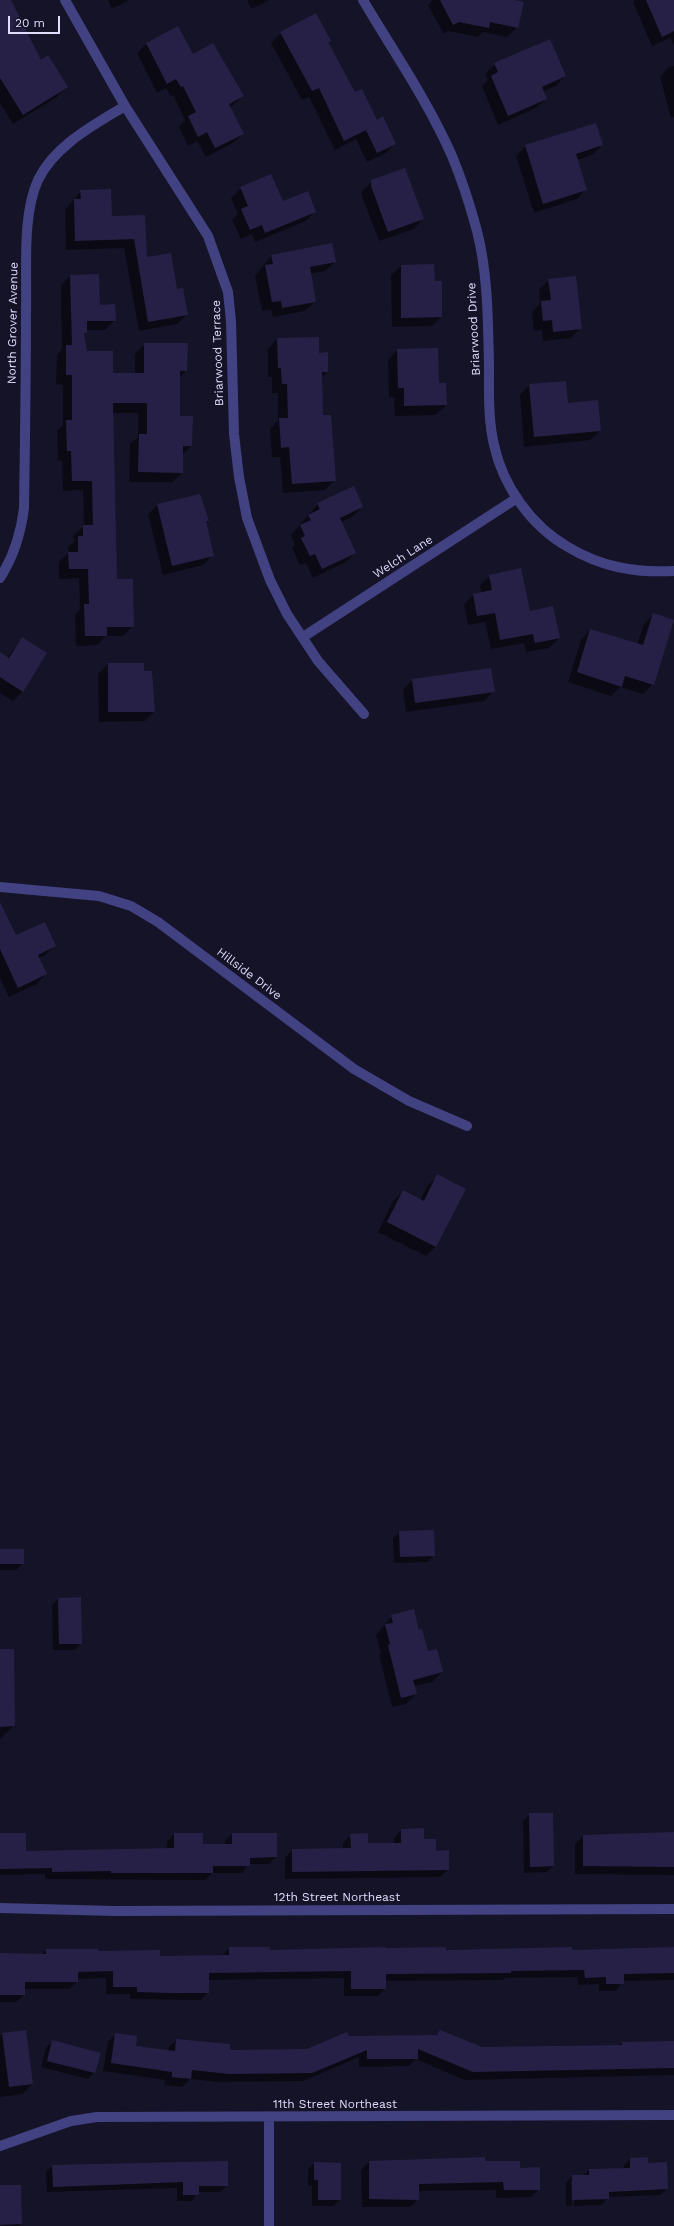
<!DOCTYPE html>
<html>
<head>
<meta charset="utf-8">
<style>
  body { margin:0 }
  #map { position:relative; width:674px; height:2226px; overflow:hidden; background:#151327; font-family:"Work Sans",sans-serif }
  canvas { display:block }
  .scale { position:absolute; left:8px; top:16px; width:52px; height:18px; box-sizing:border-box; border:2px solid #dfdcfc; border-top:0; padding-left:5px; font-size:12px; line-height:14px; white-space:nowrap; color:#dfdcfc; -webkit-text-stroke:3px #151327; paint-order:stroke }
</style>
</head>
<body>
<div id="map">
<canvas width="674" height="2226"></canvas>
<div class="scale">20 m</div>
</div>
<script>
const ctx = document.querySelector('canvas').getContext('2d');
ctx.lineJoin = 'round';
function fill(path, color) { ctx.fillStyle = color; ctx.fill(path, 'evenodd'); }
function trace(path, color, width, dash) { ctx.strokeStyle = color; ctx.lineWidth = width; ctx.lineCap = dash ? 'butt' : 'round'; ctx.setLineDash(dash || []); ctx.stroke(path); }
function label(font, color, halo, rows, align = 'center') {
  ctx.font = font + ' "Work Sans",sans-serif'; ctx.lineWidth = 4; ctx.setLineDash([]); ctx.textBaseline = 'middle'; ctx.strokeStyle = halo; ctx.fillStyle = color; for (const [text, x, y, turn = 0] of rows) {
    ctx.save(); ctx.translate(x, y); ctx.rotate((+turn || 0) * Math.PI / 180); ctx.textAlign = isNaN(turn) ? turn : align; if (halo) ctx.strokeText(text, 0, 0); ctx.fillText(text, 0, 0); ctx.restore();
  }
}
const shadow = new Path2D(`
  M0 0H10L40 62 66 87 57 97 13 124 0 103Z
  M108 0H129L112 9Z
  M247 0H270L251 9Z
  M433 0H509L517 27 507 37 483 32 478 37 448 31 444 34 428 5Z
  M635 0H674V45L670 38 652 46 633 2Z
  M281 33 330 40 327 43 355 93 395 143 386 153 367 162 356 139 335 150 309 97 302 100 271 43Z
  M146 44 243 96 230 108 243 134 233 143 206 157 197 141 188 146 179 127 185 120 173 95 171 96 166 88 157 93 137 53Z
  M495 64 565 76 556 86 543 91 546 99 536 108 498 125 482 86 488 80 485 74Z
  M674 66V117L671 118 660 77 669 67Z
  M602 145 592 155 577 160 586 189 577 199 534 213 516 156 526 146Z
  M372 181 423 219 414 229 379 241 362 196V191Z
  M241 188 283 203 315 211 306 221 255 242 252 234 241 239 232 220 238 214 231 198Z
  M81 191 111 217 144 216 146 259 176 291 187 315 177 324 139 331 124 248 66 250 65 210Z
  M272 255 335 262 325 271 310 274 315 302 305 311 273 317 271 310 262 311 255 276Z
  M401 266 434 282 441 317 432 326 392 327 391 275Z
  M70 276 115 320 105 330H86L83 335 86 352 112 374H135V354L145 344 186 371 179 378V417L191 446 182 455V473L172 482H129L130 444 138 437V413H112L116 580 133 626 123 636H106L97 645 76 646 75 615 80 610 79 578 59 579V562L69 552 68 547 74 542 73 536 84 526 83 490 63 491 62 460 58 461 57 431 63 425V385L56 384 57 355 62 349 61 285Z
  M549 280 581 328 571 338 543 341 542 330 534 331 532 312 540 303 539 290Z
  M277 339 318 354 327 372 321 378 322 416 335 480 325 490 283 493 280 457H272L270 429 278 420V393H272V377H268V349Z
  M397 350 438 384H446V405L436 415 395 416 394 397H389L388 360Z
  M529 385 567 404 600 431 590 440 524 447 520 395Z
  M353 488 362 507 352 517 341 522 355 553 346 562 313 578 306 563 300 565 292 548 295 545 291 535 318 504Z
  M158 505 208 521 205 523 213 555 203 565 163 575 148 514Z
  M490 576 559 638 549 648 526 652 524 643 491 649 485 622 468 625 464 604 473 595 481 593 480 585Z
  M653 615V684L643 694 620 687 611 696 568 682 581 640 590 630 637 645 644 624Z
  M22 639 23 691 13 701 0 693V653L7 658Z
  M108 664H143V672L154 712 145 721 99 722 98 674Z
  M413 680 493 692 484 701 406 712 403 689Z
  M0 926 15 937 55 946 45 955 39 958 46 974 37 984 9 997 0 978Z
  M438 1176 465 1190 435 1247 426 1256 378 1232 393 1201 403 1191 420 1200 428 1185Z
  M400 1532 434 1556 427 1562 394 1563 393 1538Z
  M0 1550 23 1563 17 1570H0Z
  M58 1599 81 1644 75 1650H53L52 1605Z
  M392 1616 418 1631 427 1653 442 1672 433 1682 414 1686 416 1694 406 1704 392 1707 379 1655 381 1653 376 1635Z
  M0 1650 14 1726 0 1739Z
  M530 1814 553 1866 547 1872 524 1873 523 1821Z
  M401 1830 423 1840 435 1852 448 1870 440 1877 285 1879V1858L292 1850 343 1849V1843L351 1835 367 1844H394V1838Z
  M674 1833V1875L575 1874V1844L583 1836Z
  M0 1834 25 1852 167 1849V1842L174 1834 202 1845H225V1841L232 1834 276 1857 269 1864H249L242 1873H212L205 1880 45 1879V1874L0 1875Z
  M229 1948 269 1951 385 1949 571 1951 674 1948V1980L623 1981 616 1991H599V1984L578 1985 577 1977 505 1978 503 1980 385 1981V1988L378 1996H344V1978L208 1980V1992L201 2000 130 1999V1994H106V1978L77 1979V1981L70 1989H24V1995L16 2002H0V1955H42L46 1950 159 1957 222 1956Z
  M25 2031 32 2084 23 2094 0 2097V2036L2 2034Z
  M440 2031 481 2048 619 2046 622 2043 674 2042V2075L464 2080 416 2059 409 2066 359 2067V2057L303 2081 220 2082 190 2079 182 2087 164 2085 165 2080 103 2071 108 2042 116 2034 134 2047 168 2051V2048L176 2040 229 2051 308 2050 348 2037 435 2036Z
  M52 2041 94 2073 88 2079 41 2067 46 2048Z
  M630 2159 647 2164 667 2188 661 2195 608 2197 602 2205 566 2206V2183L572 2176H583L589 2170 624 2169V2165ZM571 2181H573L574 2205H572Z
  M369 2162H484L519 2169 539 2189 531 2197 496 2198V2190L418 2191V2199L410 2207H362L361 2170Z
  M314 2163 340 2200 333 2206H312V2186H308V2170Z
  M52 2166 227 2185 221 2192H198L192 2201H177V2188L47 2192 46 2172Z
  M0 2186 21 2224 19 2226H0Z`);
const building = new Path2D(`
  M0 0H11L41 60 48 55 68 87 23 115 0 78Z
  M440 0H514L524 2 518 28 490 22 489 28 459 22 453 25Z
  M646 0H674V31L662 37Z
  M316 13 331 41 328 42 355 92 362 89 377 120 383 116 396 144 377 153 366 130 344 141 319 88 312 91 280 32Z
  M178 26 193 54 213 43 244 96 229 104 244 134 215 148 207 132 198 137 188 116 196 112 183 86 181 87 176 79 167 84 146 43Z
  M550 39 566 76 542 87 547 99 508 116 491 76 498 72 494 63Z
  M596 123 603 145 576 154 587 190 543 204 525 145Z
  M405 168 424 219 388 232 371 186V180Z
  M271 174 283 201 308 191 316 212 265 233 262 225 250 230 241 209 248 206 240 187Z
  M111 189 112 216 145 215 147 257 171 253 177 289 183 288 188 315 148 322 134 239 75 241 74 199H81L80 190Z
  M332 243 336 262 310 267 316 302 282 308 281 301 272 302 265 265 273 264 271 255Z
  M434 264 435 281H442V317L401 318V265Z
  M99 274 100 305 115 304 116 321H87V333H84L87 351H113V373H144V343H188L187 371H180V416H193L192 446H183V473L138 472 139 434H147V403H113L117 579H133L134 627H107V636H85L84 604H89L88 569H69L68 552H78V536H83V525H93L92 481H72L71 451H67L66 420H72V375H66V345H72L70 275Z
  M576 276 582 329 553 332 552 320 543 321 541 301 551 300 548 279Z
  M319 337V353L328 352V372H322L323 415H331L336 481 292 484 289 447 281 448 279 418H288L287 384H282L281 368H278L277 338Z
  M438 348 439 383H446L447 405 404 406V388H398L397 349Z
  M566 381 568 403 598 400 601 431 534 437 529 384Z
  M354 486 363 507 340 518 356 553 322 569 315 554 310 556 301 538 305 536 300 525 311 520 308 515 320 509 317 503Z
  M200 494 209 521H206L214 556 172 566 157 504Z
  M521 568 530 611 553 606 560 638 535 643 533 634 500 640 495 613 477 616 473 594 492 590 489 575Z
  M653 613 674 620 654 685 625 676 622 687 577 672 590 629 643 645Z
  M22 637 47 653 23 692 0 677V652L9 658Z
  M108 663H144V671H152L155 712H108Z
  M491 668 495 692 415 703 412 679Z
  M0 902 16 935 45 922 56 946 38 955 47 974 18 988 0 949Z
  M437 1174 466 1189 436 1247 387 1222 403 1190 424 1201Z
  M434 1530 435 1556 400 1557 399 1531Z
  M0 1549H24V1564H0Z
  M81 1597 82 1644H59L58 1598Z
  M414 1609 419 1630 422 1629 428 1651 437 1649 443 1672 413 1680 417 1694 401 1698 388 1645 390 1644 385 1624 393 1623 391 1615Z
  M0 1649H14L15 1726 0 1727Z
  M529 1813H553L554 1866 530 1867Z
  M424 1828V1839H436V1851L449 1850V1870L292 1872V1849L351 1848 350 1834 368 1833V1843H401V1829Z
  M674 1832V1867L583 1866V1835Z
  M0 1833H26V1851L174 1848V1833H203V1844H232V1833H277V1857L250 1858V1866H213V1873H111V1871L52 1872V1868L0 1869Z
  M229 1947H270V1950L386 1947V1948L446 1947V1950L572 1947V1950L674 1947V1973L624 1974V1984H606V1977L585 1978 584 1970 511 1971V1973L386 1974V1989H351V1971L209 1973V1993H171L137 1992V1987H113V1971L78 1972V1982H25V1995H0V1953L46 1954V1949H98V1951L160 1950V1956L229 1955Z
  M26 2030 33 2084 9 2087 2 2033Z
  M440 2030 482 2047 622 2045V2042L674 2041V2068L473 2072 418 2049V2059H367V2050L312 2073 229 2074 192 2070 191 2079 172 2077V2072L111 2063 115 2033 137 2036 136 2046 175 2051 176 2039 230 2044V2050L307 2049 347 2032 349 2036 437 2035Z
  M52 2040 101 2053 95 2073 47 2061Z
  M485 2157V2161H520V2168L540 2167V2190H504L503 2182 419 2184V2200L369 2199V2161Z
  M648 2157V2163L667 2162 668 2189 609 2192V2199L572 2200V2175H589V2169L630 2168V2158Z
  M228 2161V2186H199V2195H183V2182L53 2187 52 2165Z
  M314 2162 341 2163V2200H318V2180H314Z
  M0 2185H21L22 2224 0 2225Z`);
const minor = new Path2D(`
  M65 0 125 106 208 236 228 292 231 321 234 434 239 477 247 518 270 580 287 614 318 661 364 714
  M363 0C393 51 428 101 452 156 462 180 470 205 477 231 488 274 488 321 489 366 489 393 488 419 494 445 503 486 531 526 568 547 601 567 635 573 674 571
  M0 578C14 556 21 533 24 508 25 441 26 375 26 308 27 269 22 215 38 180 55 145 94 125 125 106
  M303 637 517 498
  M0 887 99 896 131 906 158 922 354 1069 409 1101 467 1126
  M0 1908 115 1911 674 1909
  M269 2118V2226
  M0 2146 71 2121 97 2117 674 2115`);
const streetNames = [
  ["North Grover Avenue",13,323,-89],
  ["Briarwood Drive",474,329,-93],
  ["Briarwood Terrace",218,353,-92],
  ["Welch Lane",403,557,-33],
  ["Hillside Drive",249,974,37],
  ["12th Street Northeast",337,1897],
  ["11th Street Northeast",335,2104]
];
fill(shadow, '#0007');
fill(building, '#272046');
trace(minor, '#424282', 10);
label('12px', '#dfdcfc', '#151327', streetNames);
</script>
</body>
</html>
